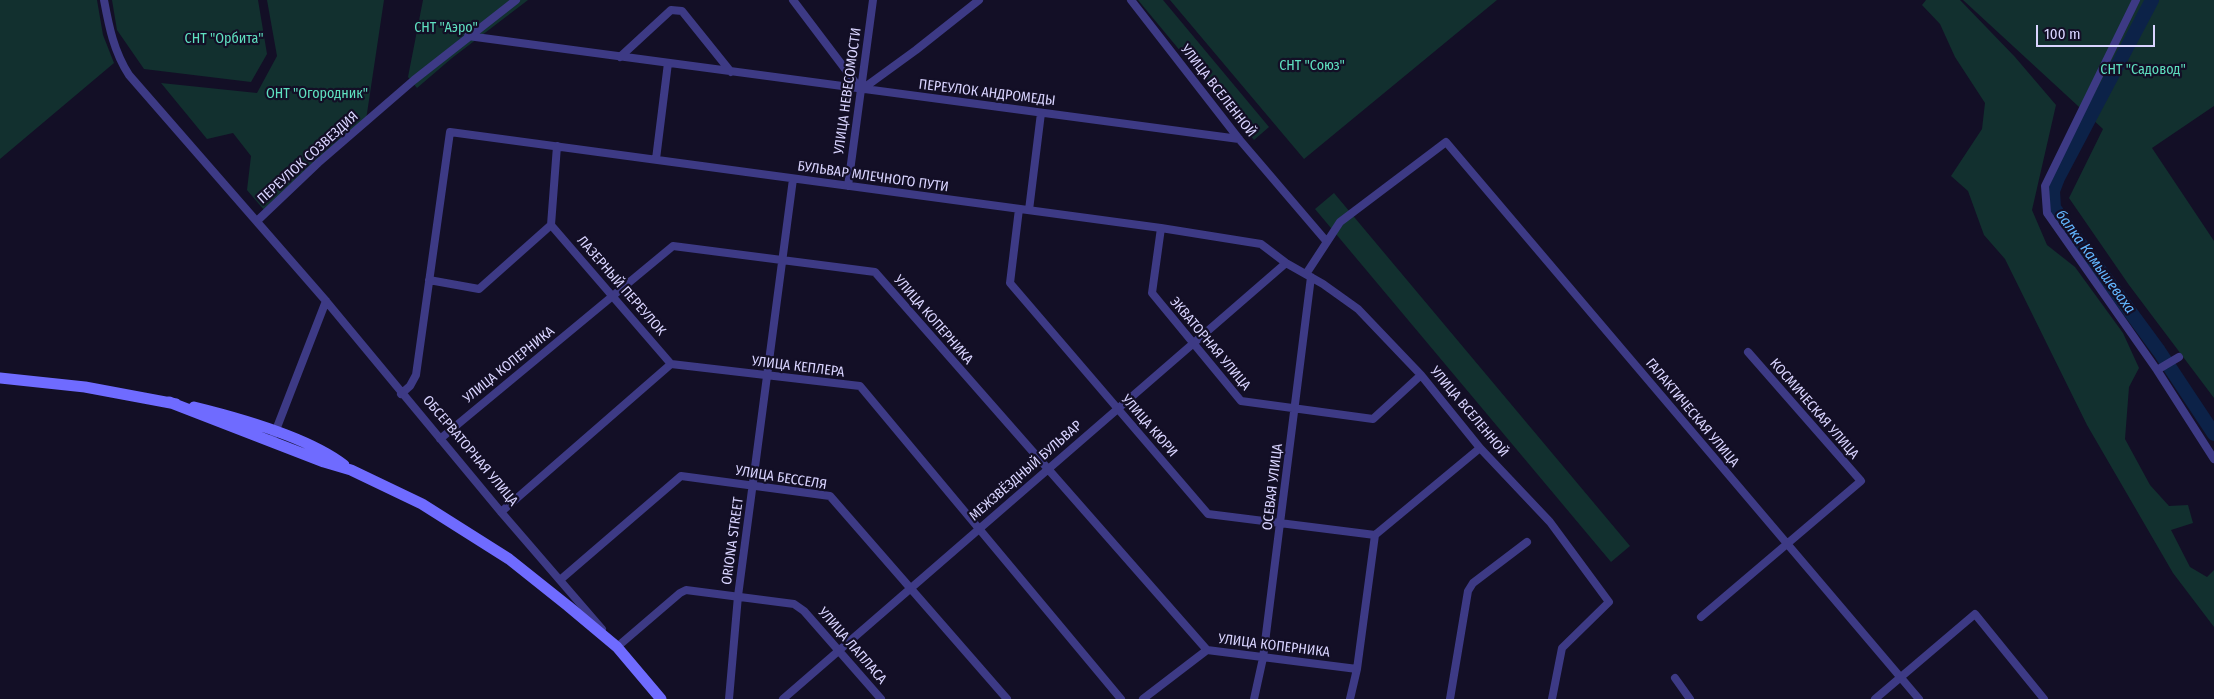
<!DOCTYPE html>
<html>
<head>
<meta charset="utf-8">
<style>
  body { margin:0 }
  #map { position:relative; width:2214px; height:699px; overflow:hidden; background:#130f26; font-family:"Fira Sans Condensed",sans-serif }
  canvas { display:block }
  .scale { position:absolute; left:2036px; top:25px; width:119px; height:22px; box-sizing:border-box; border:2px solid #d9d4ff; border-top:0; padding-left:6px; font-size:15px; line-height:18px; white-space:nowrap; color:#d9d4ff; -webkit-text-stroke:4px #130f26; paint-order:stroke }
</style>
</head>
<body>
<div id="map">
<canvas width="2214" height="699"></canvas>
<div class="scale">100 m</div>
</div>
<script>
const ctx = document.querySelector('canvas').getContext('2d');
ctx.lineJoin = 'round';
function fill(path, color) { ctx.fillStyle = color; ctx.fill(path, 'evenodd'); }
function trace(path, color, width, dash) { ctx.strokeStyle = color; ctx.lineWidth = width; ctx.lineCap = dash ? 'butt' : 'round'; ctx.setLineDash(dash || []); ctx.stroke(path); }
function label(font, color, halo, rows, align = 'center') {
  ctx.font = font + ' "Fira Sans Condensed",sans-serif'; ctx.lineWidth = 4.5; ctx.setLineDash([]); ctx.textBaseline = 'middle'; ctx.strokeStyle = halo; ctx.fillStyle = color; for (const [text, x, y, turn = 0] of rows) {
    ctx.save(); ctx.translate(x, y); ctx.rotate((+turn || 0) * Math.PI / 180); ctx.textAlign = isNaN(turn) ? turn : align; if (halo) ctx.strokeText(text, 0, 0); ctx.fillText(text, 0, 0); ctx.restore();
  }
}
const green = new Path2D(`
  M0 0H97L103 35 114 63 0 159Z
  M112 0H258L267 54 251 82 144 69 117 30Z
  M267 0H384L366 120 264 210 247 190 251 156 233 133 207 139 161 83 257 93 277 56Z
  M423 0H528L452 58 417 88 408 77Z
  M1138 0H1163L1269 127 1254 140Z
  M1170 0H1497L1304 159Z
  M1926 0H1960L2015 57 2056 105 2032 210 2047 245 2075 267 2123 333 2139 368 2129 387 2125 439 2150 485 2169 506 2188 505 2193 523 2171 530 2190 567 2207 577 2214 570V627L2173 573 2087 425 2005 259 1984 235 1968 191 1951 176 1982 129 1985 103 1955 57 1940 24 1922 5Z
  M1963 0H2214V106L2152 148 2214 241V398L2129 285 2069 198 2103 129Z
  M1334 193 1630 546 1611 562 1315 209Z`);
const river = new Path2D(`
  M2152 0 2058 178 2053 191 2054 208 2159 351 2214 434`);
const minor = new Path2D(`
  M104 0C109 27 114 52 129 75L326 301 501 512 602 629
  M793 0 861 90 916 50 979 0
  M1131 0 1239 139 1327 242
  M2136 0 2045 186 2047 213 2157 370 2214 459
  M468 36 1239 139
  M620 57 671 10 682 11 731 72
  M656 159 668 63
  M848 186 873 0
  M1019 209 1010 283 1208 514 1375 535
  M1029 210 1041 113
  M257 221 318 163 414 80 516 0
  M551 225 671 364
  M1161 228 1152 293 1241 401 1373 419 1421 375
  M1306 274 1340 222 1446 142 1919 699
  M429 280 479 289 551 225 557 146
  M2157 370 2179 357
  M401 394 410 386 416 375 450 132 1161 228 1261 244 1286 263 1323 284 1358 309 1421 375 1480 448 1550 522 1609 602 1562 648 1552 699
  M274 435 326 301
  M440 439 673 246 875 272 1207 650 1357 669
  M501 512 671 364 860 386 1121 699
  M560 580 681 476 830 496 1007 699
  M1701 617 1861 481 1748 352
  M614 643 617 647 680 593 686 590 794 604 804 611 881 699
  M1675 678 1690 699
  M729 699 738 596 793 179
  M783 699 1286 263
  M1143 699 1207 650
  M1254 699 1263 658 1311 277
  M1350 699 1357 669 1375 535 1480 448
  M1450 699 1468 591 1473 583 1527 542
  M1875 699 1975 614 2044 699`);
const secondary = new Path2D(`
  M0 378 85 387 176 404
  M169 402 324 462 351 470 422 504 509 559 568 606 617 647 661 699
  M194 407C239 418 308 437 344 465`);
const parkNames = [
  ["СНТ \"Аэро\"",446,28],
  ["СНТ \"Орбита\"",224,39],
  ["СНТ \"Союз\"",1312,66],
  ["СНТ \"Садовод\"",2143,70],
  ["ОНТ \"Огородник\"",317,94]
];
const streetNames = [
  ["УЛИЦА НЕВЕСОМОСТИ",848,91,-82],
  ["УЛИЦА ВСЕЛЕННОЙ",1218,91,52],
  ["ПЕРЕУЛОК АНДРОМЕДЫ",987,93,7],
  ["ПЕРЕУЛОК СОЗВЕЗДИЯ",308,158,-42],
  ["БУЛЬВАР МЛЕЧНОГО ПУТИ",873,177,8],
  ["ЛАЗЕРНЫЙ ПЕРЕУЛОК",621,286,49],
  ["УЛИЦА КОПЕРНИКА",933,320,49],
  ["ЭКВАТОРНАЯ УЛИЦА",1210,344,50],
  ["УЛИЦА КОПЕРНИКА",509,365,-39],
  ["УЛИЦА КЕПЛЕРА",798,367,7],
  ["КОСМИЧЕСКАЯ УЛИЦА",1814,409,49],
  ["УЛИЦА ВСЕЛЕННОЙ",1469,412,50],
  ["ГАЛАКТИЧЕСКАЯ УЛИЦА",1692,413,50],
  ["УЛИЦА КЮРИ",1149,426,49],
  ["ОБСЕРВАТОРНАЯ УЛИЦА",470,451,50],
  ["МЕЖЗВЁЗДНЫЙ БУЛЬВАР",1026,471,-41],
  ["УЛИЦА БЕССЕЛЯ",781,478,9],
  ["ОСЕВАЯ УЛИЦА",1273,487,-83],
  ["ORIONA STREET",733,541,-82],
  ["УЛИЦА ЛАПЛАСА",852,646,49],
  ["УЛИЦА КОПЕРНИКА",1274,646,7]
];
const waterNames = [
  ["балка Камышеваха",2095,262,54]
];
fill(green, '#12302f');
trace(river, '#0c2248', 14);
trace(minor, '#3d3a85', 8);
trace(secondary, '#6f6bff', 11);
label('14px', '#5fe0c0', '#130f26', parkNames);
label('14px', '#d9d4ff', '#130f26', streetNames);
label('italic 15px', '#62b6ff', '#130f26', waterNames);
</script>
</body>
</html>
